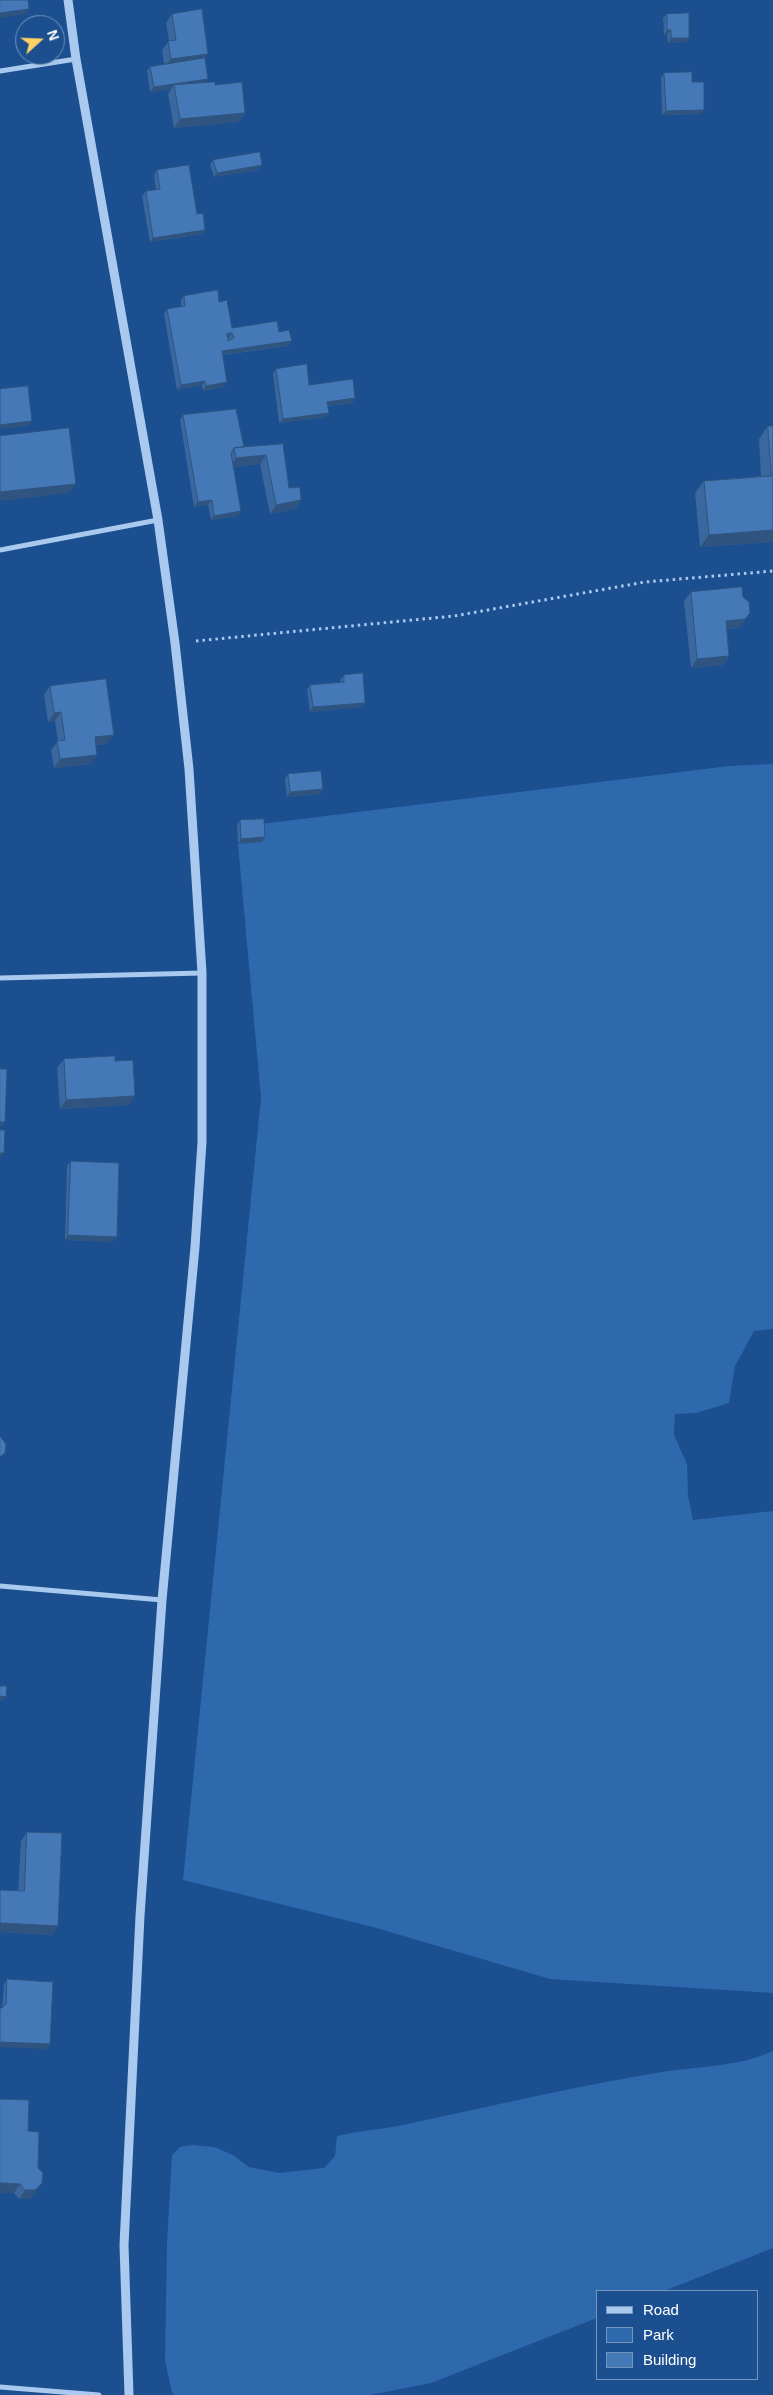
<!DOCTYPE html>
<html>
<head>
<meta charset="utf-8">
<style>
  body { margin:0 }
  #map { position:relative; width:773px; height:2395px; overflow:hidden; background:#1b4f8f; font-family:Helvetica,sans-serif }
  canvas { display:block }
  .legend { position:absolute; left:596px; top:2290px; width:162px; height:90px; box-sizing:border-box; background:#1b4f8f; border:1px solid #7695bc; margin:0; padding:6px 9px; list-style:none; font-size:15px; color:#fff }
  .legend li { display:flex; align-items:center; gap:10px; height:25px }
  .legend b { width:25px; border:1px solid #7695bc }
  .north { position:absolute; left:15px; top:15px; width:50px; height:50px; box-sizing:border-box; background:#1b4f8f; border:1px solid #7695bc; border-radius:50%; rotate:70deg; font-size:14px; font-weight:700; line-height:20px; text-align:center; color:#fff }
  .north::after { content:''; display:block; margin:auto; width:18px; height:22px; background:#ffd166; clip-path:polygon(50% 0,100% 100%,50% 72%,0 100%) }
</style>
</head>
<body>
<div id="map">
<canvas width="773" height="2395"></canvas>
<ul class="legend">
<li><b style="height:6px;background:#a9c9ee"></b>Road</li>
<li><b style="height:14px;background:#2e69ad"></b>Park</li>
<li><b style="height:14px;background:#4478b7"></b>Building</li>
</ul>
<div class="north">N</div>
</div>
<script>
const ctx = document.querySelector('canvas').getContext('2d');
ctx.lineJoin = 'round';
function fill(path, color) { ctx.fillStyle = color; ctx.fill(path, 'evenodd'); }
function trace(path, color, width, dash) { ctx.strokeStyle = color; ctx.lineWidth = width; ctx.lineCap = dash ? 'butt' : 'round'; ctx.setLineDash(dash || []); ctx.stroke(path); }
const green = new Path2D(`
  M773 764V1329L754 1331 735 1366 729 1403 696 1413 675 1414 674 1435 687 1464 688 1496 693 1520 773 1511V1993L550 1979 373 1927 183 1880 261 1098 238 844 262 841 261 824 729 766Z
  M773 2051V2248L664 2291H597V2318L431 2383 370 2395H175L172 2393 165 2360 167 2243 172 2155 180 2147 192 2145 214 2147 233 2155 249 2167 279 2173 324 2168 335 2156 337 2136C362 2130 387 2129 412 2123 495 2105 578 2086 662 2072 699 2066 739 2067 773 2051Z`);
const path = new Path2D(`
  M196 641 454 616 645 582 773 571`);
const minor = new Path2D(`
  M0 71 76 59
  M0 550 158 520
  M0 978 202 973
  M0 1586 162 1600
  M0 2387 99 2395`);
const tertiary = new Path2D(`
  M68 0 76 59 158 520 175 643 189 769 202 973V1142L195 1247 162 1600 140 1916 124 2245 129 2395`);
const wall = new Path2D(`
  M172 14 205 58 206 82 215 85 245 113 238 122 174 128 168 94 171 89 150 92 147 71 150 67 164 64 162 50 169 41 166 23Z
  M667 14 689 38 686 42 668 43 667 35H664L663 18Z
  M664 73 692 82 701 114 662 115 661 78Z
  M213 160 262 165 258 170 214 177 210 165Z
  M157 170 197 214 205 230 202 234 150 242 142 196 146 191 156 190 154 175Z
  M184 296 219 302 232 328 279 332 289 346 222 355 224 387 203 391 202 385 177 390 164 314 167 309 181 307V300Z
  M276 369 309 385 355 398 352 403 328 406 329 413 325 417 279 423 273 374Z
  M183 415 244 447 283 444 289 488 301 500 295 509 270 514 260 464 233 467 241 511 238 516 211 520 208 505 194 507 180 420Z
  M768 426H773V542L700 547 695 493 704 481 761 476 759 439Z
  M691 592 743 597 750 613 739 628 727 629 729 656 723 665 691 668 684 601Z
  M344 675 365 703 362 707 310 712 307 690 310 685 341 682 340 680Z
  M50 686 107 744 96 745 91 764 54 768 51 750 58 741 55 721 48 722 44 695Z
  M288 774 323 789 320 794 287 797 285 779Z
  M240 820 262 842 238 844 237 825Z
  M64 1059 135 1096 129 1105 60 1109 57 1068Z
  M71 1161 113 1242 65 1240 67 1166Z
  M27 1832 58 1926 52 1935 0 1932V1890L18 1891 21 1841Z
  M7 1979 47 2049 2 2008 4 1984Z
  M0 2099 28 2131 42 2183 36 2192 29 2199H19L14 2193H0Z`);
const shadedWall = new Path2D(`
  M29 9 26 14 0 18V13Z
  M667 30H671L667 35H664Z
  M671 38H689L686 42 668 43Z
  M208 54 202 63 164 68 171 59Z
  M208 79 205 84 174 85 171 89 150 92 154 87Z
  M704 110 701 114 662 115 666 111Z
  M245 113 238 122 174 128 180 119Z
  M262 165 258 170 214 177 217 173Z
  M205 230 202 234 150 242 153 238Z
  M232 333 229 338 224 339 227 334Z
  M292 341 289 346 218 355 222 351Z
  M205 381 202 385 177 390 181 385Z
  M227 382 224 387 203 391 206 386Z
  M355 398 352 403 324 406 327 402Z
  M329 413 325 417 279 423 283 419Z
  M32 421 29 426 0 429V425Z
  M266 455 260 464 230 467 236 458Z
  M76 484 69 493 0 501V492Z
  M212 500 208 505 194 507 198 502Z
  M301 500 295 509 270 514 276 505Z
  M241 511 238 516 211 520 214 516Z
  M773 530V542L700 547 709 535Z
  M750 613 739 628 719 630 726 621Z
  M729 656 723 665 691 668 697 659Z
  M365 703 362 707 310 712 313 707Z
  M61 712 55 721 48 722 54 713Z
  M114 735 107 744 89 746 95 737Z
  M97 755 91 764 54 768 60 759Z
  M323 789 320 794 287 797 290 792Z
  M265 837 262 842 238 844 241 839Z
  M135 1096 129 1105 60 1109 66 1100Z
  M0 1122H5L2 1127 0 1126Z
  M0 1153H4L1 1157H0Z
  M68 1235 117 1237 113 1242 65 1240Z
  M0 1696 6 1697 2 1701H0Z
  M0 1923 58 1926 52 1935 0 1932Z
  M0 2042 50 2044 47 2049 0 2047Z
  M0 2183 20 2184 14 2193H0Z
  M42 2183 36 2192 29 2199H19L25 2190Z`);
const building = new Path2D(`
  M0 0H28L29 9 0 13Z
  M202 9 208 54 171 59 168 41 176 40 172 14Z
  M689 13V38H671V30H667V14Z
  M205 58 208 79 154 87 150 67Z
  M692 72V82H704V110L666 111 664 73Z
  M215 82V85L242 82 245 113 180 119 174 85Z
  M260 152 262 165 217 173 213 160Z
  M189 165 197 214 203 213 205 230 153 238 146 191 160 189 157 170Z
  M218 290 219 302 227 300 232 328 277 321 279 332 289 330 292 341 222 351 227 382 206 386 205 381 181 385 167 309 185 306 184 296ZM232 333 234 338 228 341 227 334Z
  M307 364 309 385 353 379 355 398 327 402 329 413 283 419 276 369Z
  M28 386 32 421 0 425V389Z
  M236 409 244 447 234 448 231 453 241 511 214 516 212 500 198 502 183 415Z
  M768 426H773V530L709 535 704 481 771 476Z
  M69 428 76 484 0 492V436Z
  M283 444 289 488 300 487 301 500 276 505 266 455 236 458 234 448Z
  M742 587 743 597 749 602 750 613 745 619 726 621 729 656 697 659 691 592Z
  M363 673 365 703 313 707 310 685 344 682V675Z
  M106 679 114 735 95 737 97 755 60 759 57 741 65 740 61 712 54 713 50 686Z
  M321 771 323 789 290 792 288 774Z
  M264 819 265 837 241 839 240 820Z
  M115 1056V1061L133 1060 135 1096 66 1100 64 1059Z
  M0 1069H7L5 1122H0Z
  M0 1130H5L4 1153H0Z
  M71 1161 119 1163 117 1237 68 1235Z
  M0 1436 6 1444 5 1453 0 1457Z
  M0 1686H7L6 1697 0 1696Z
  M27 1832 62 1833 58 1926 0 1923V1890L24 1891Z
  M7 1979 53 1982 50 2044 0 2042V2008H2L6 2004Z
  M0 2099 29 2100 28 2131 39 2132 38 2168 43 2173 42 2183 35 2190H25L20 2184 0 2183Z`);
fill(green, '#2e69ad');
trace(path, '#a9c9ee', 3, [2.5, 4]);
trace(minor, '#a9c9ee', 5);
trace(tertiary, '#a9c9ee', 9);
fill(wall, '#3a679d');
fill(shadedWall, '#305480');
fill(building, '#4478b7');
trace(building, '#305480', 1);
</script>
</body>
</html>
